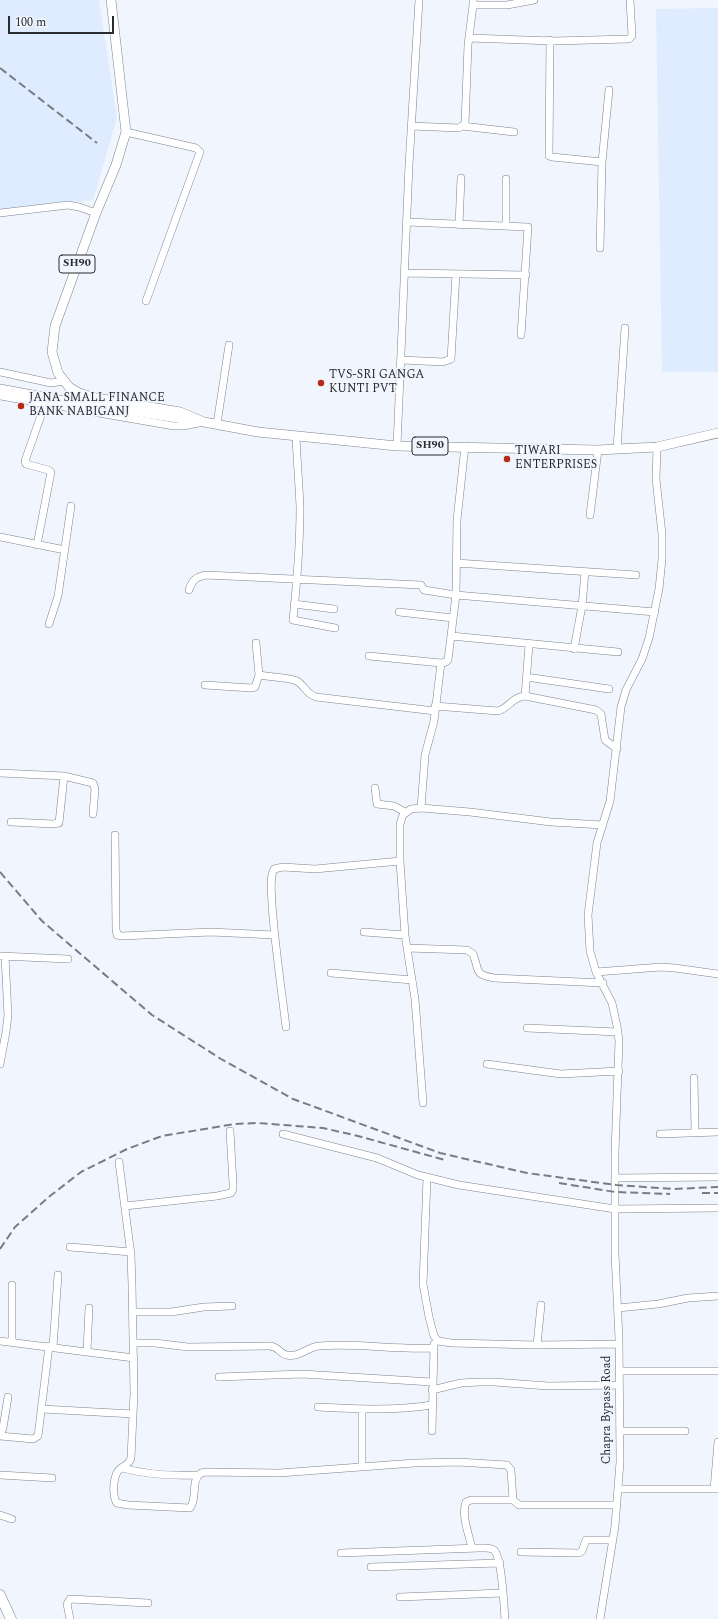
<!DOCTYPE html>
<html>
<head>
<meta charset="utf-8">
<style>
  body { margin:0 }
  #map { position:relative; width:718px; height:1619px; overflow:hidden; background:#f1f5fd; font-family:Spectral,serif }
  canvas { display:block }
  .scale { position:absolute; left:8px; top:16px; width:106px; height:18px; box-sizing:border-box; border:2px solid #282b30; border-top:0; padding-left:5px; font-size:12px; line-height:14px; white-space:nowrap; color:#282b30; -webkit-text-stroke:3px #f1f5fd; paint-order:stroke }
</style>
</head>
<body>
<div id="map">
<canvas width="718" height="1619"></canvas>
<div class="scale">100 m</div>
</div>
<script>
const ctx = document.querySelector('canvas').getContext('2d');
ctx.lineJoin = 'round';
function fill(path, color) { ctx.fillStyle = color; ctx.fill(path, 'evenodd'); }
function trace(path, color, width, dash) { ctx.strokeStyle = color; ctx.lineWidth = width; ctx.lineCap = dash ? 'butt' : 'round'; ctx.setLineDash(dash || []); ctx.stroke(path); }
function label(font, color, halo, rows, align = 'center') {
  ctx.font = font + ' Spectral,serif'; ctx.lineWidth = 3.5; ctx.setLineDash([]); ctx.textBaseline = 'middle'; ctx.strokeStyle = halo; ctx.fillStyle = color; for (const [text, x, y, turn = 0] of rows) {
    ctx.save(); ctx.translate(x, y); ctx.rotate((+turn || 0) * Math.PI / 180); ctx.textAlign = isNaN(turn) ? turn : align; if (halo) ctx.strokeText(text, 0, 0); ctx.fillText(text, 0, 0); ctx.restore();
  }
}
const built = new Path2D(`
  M0 0H99L117 118 93 200 0 212Z
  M718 8V372H662L656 9Z`);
const minor = new Path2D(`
  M473 0V5H507L534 0
  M469 38 553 41 629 39 632 36 630 0
  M550 40 549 156 552 157 602 162
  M411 126 459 128 465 124 468 45 473 5
  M462 126 514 132
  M126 132 196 148 200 152 146 301
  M0 213 68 205 79 207 96 213
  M407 222 528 227 521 335
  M459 225 461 178
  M506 226V179
  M600 248 602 162 609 90
  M405 273 526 275
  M402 360 443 362 451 359 456 274
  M0 372 51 383 64 381
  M0 396 174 426H183L204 422
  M217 424 229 345
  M296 437C297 460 299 483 300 507 300 545 297 582 293 620L335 628
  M397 446 409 165 419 0
  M617 449 625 328
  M590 515 598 450
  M0 537 65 550
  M37 545 51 472 48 470 26 464 25 461 45 404
  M456 563 636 575
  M189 590C192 580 196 577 206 575L421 585 424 590 456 595 655 612
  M294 604 334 609
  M399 612 453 618
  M49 624 58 596 71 506
  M451 636 618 652
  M574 649 582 606 585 572
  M369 656 441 663 446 662 448 660 456 595 457 520 465 446
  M259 675C269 677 288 677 297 681 305 686 306 694 316 697L435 711
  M526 677 609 689
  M205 685 251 688 255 687 259 675 256 643
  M525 696 529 645
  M435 706 498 711C509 708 512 697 525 696L596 710 601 714 605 740 617 749
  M0 773 64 776 93 783 95 789 93 814
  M375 788 377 804 394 806 405 812
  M421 808 425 755 434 721 441 663
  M11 822 53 824 59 823 64 776
  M115 835 116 929 117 935 122 936 211 932 274 935
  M364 932 405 935
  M407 948 467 950 473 954C480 971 473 974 494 978L603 983
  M0 956 68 959
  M596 972 661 967 675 968 718 974
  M331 973 412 980
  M286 1027C281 986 275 946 272 905 272 894 269 879 274 869L283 867 315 869 400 861
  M527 1028 618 1032
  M0 1064 6 1032 8 1015 5 956
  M487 1064 561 1074 619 1071
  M694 1078 695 1132
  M423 1103 415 999 405 935 400 861V824L403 815 411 809 421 808 470 812 551 822 603 825
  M283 1134 377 1158 418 1175 459 1185 615 1209 718 1208
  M660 1134 718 1132
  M119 1162 131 1255 132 1285 134 1393 131 1458C129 1466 122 1465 118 1471 113 1478 112 1497 117 1503L128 1505 190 1508C198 1498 190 1481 201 1473L206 1472 279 1473 415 1463 458 1462 507 1465 511 1470 513 1500 519 1505H617
  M427 1178 423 1284 429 1317 434 1336 438 1341 451 1343 537 1345 619 1344
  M615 1178 718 1177
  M125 1206 217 1196 231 1193 233 1189V1184L230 1131
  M70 1247 131 1252
  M618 1308 658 1304 688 1298 718 1296
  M133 1312H171L204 1307 232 1306
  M0 1341 134 1358
  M12 1342V1285
  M134 1343H155L188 1347 269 1346C279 1346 279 1354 287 1355 299 1358 307 1347 319 1346 357 1343 395 1350 433 1348
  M537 1345 541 1305
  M53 1347 58 1275
  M87 1351 89 1308
  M619 1371H718
  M219 1377 302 1374 432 1382
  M432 1390 461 1383 479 1382H494L548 1386 619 1385
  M318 1407C356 1409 394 1411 432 1405
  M42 1409 133 1414
  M362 1409V1467
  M432 1431 434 1344
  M620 1431H685
  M0 1436 33 1439 38 1436 49 1346
  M0 1436 3 1428 8 1397
  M122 1468C148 1475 171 1476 197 1475
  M0 1475 52 1478
  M618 1489H718
  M714 1489 718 1442
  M0 1515 12 1519
  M472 1548C469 1535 461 1515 466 1502L471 1500H513
  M521 1552 579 1553 582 1551 586 1540H613
  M341 1553 479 1548C484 1548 490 1547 494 1550 502 1557 504 1607 505 1619
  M371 1567 500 1563
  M400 1597 502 1593
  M70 1619 67 1604 70 1599 148 1603
  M600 1619 615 1526 620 1462 619 1339 615 1254V1152L619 1041 617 1026 612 1003 596 972 590 951 588 915 597 843 610 801 621 707 626 690 642 659 649 638 659 589 662 559V534L656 479 657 447`);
const major = new Path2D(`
  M111 0 126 132 116 165 96 213 55 326 52 352 58 373 69 387 79 393 96 398 180 412 204 422 258 432 397 446 598 450 657 447 718 433
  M0 389 59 400 191 420`);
const highway = new Path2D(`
  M0 1595 11 1619`);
const rail = new Path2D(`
  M0 68 97 143
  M0 872 42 921 152 1015 221 1059 293 1099 440 1153 527 1173 616 1185 673 1189 718 1187
  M559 1183 615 1192 670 1194
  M702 1193H718
  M0 1249 15 1227 50 1196 81 1172 127 1149 162 1136 235 1124 258 1123 323 1128 358 1136 445 1160`);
const markers = [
  [321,383,4,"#b72a19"],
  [21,406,4,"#b72a19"],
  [507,459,4,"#b72a19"]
];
const shields = [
  [77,264,36],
  [430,446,36]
];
const shieldNames = [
  ["SH90",77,264],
  ["SH90",430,446]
];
const poiNames = [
  ["TVS-SRI GANGA",329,376],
  ["KUNTI PVT",329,390],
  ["JANA SMALL FINANCE",29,399],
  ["BANK NABIGANJ",29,413],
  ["TIWARI",515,452],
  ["ENTERPRISES",515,466]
];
const streetNames = [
  ["Chapra Bypass Road",608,1410,-90]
];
fill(built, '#dfebff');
trace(minor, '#7b828e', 8);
trace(major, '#7b828e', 10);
trace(highway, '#7b828e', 11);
trace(minor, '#fff', 7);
trace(major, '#fff', 9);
trace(highway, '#fff', 10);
trace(rail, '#797d83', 2, [8, 4]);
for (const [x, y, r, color] of markers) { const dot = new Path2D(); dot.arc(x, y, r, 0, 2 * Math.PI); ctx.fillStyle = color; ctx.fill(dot); trace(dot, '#f1f5fd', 1.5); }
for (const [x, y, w] of shields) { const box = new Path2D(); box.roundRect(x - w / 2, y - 9, w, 18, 3); ctx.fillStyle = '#f1f5fd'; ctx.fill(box); trace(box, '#282b30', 1); }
label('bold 11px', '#282b30', null, shieldNames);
label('12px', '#282b30', '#f1f5fd', poiNames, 'left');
label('12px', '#282b30', '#f1f5fd', streetNames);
</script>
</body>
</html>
